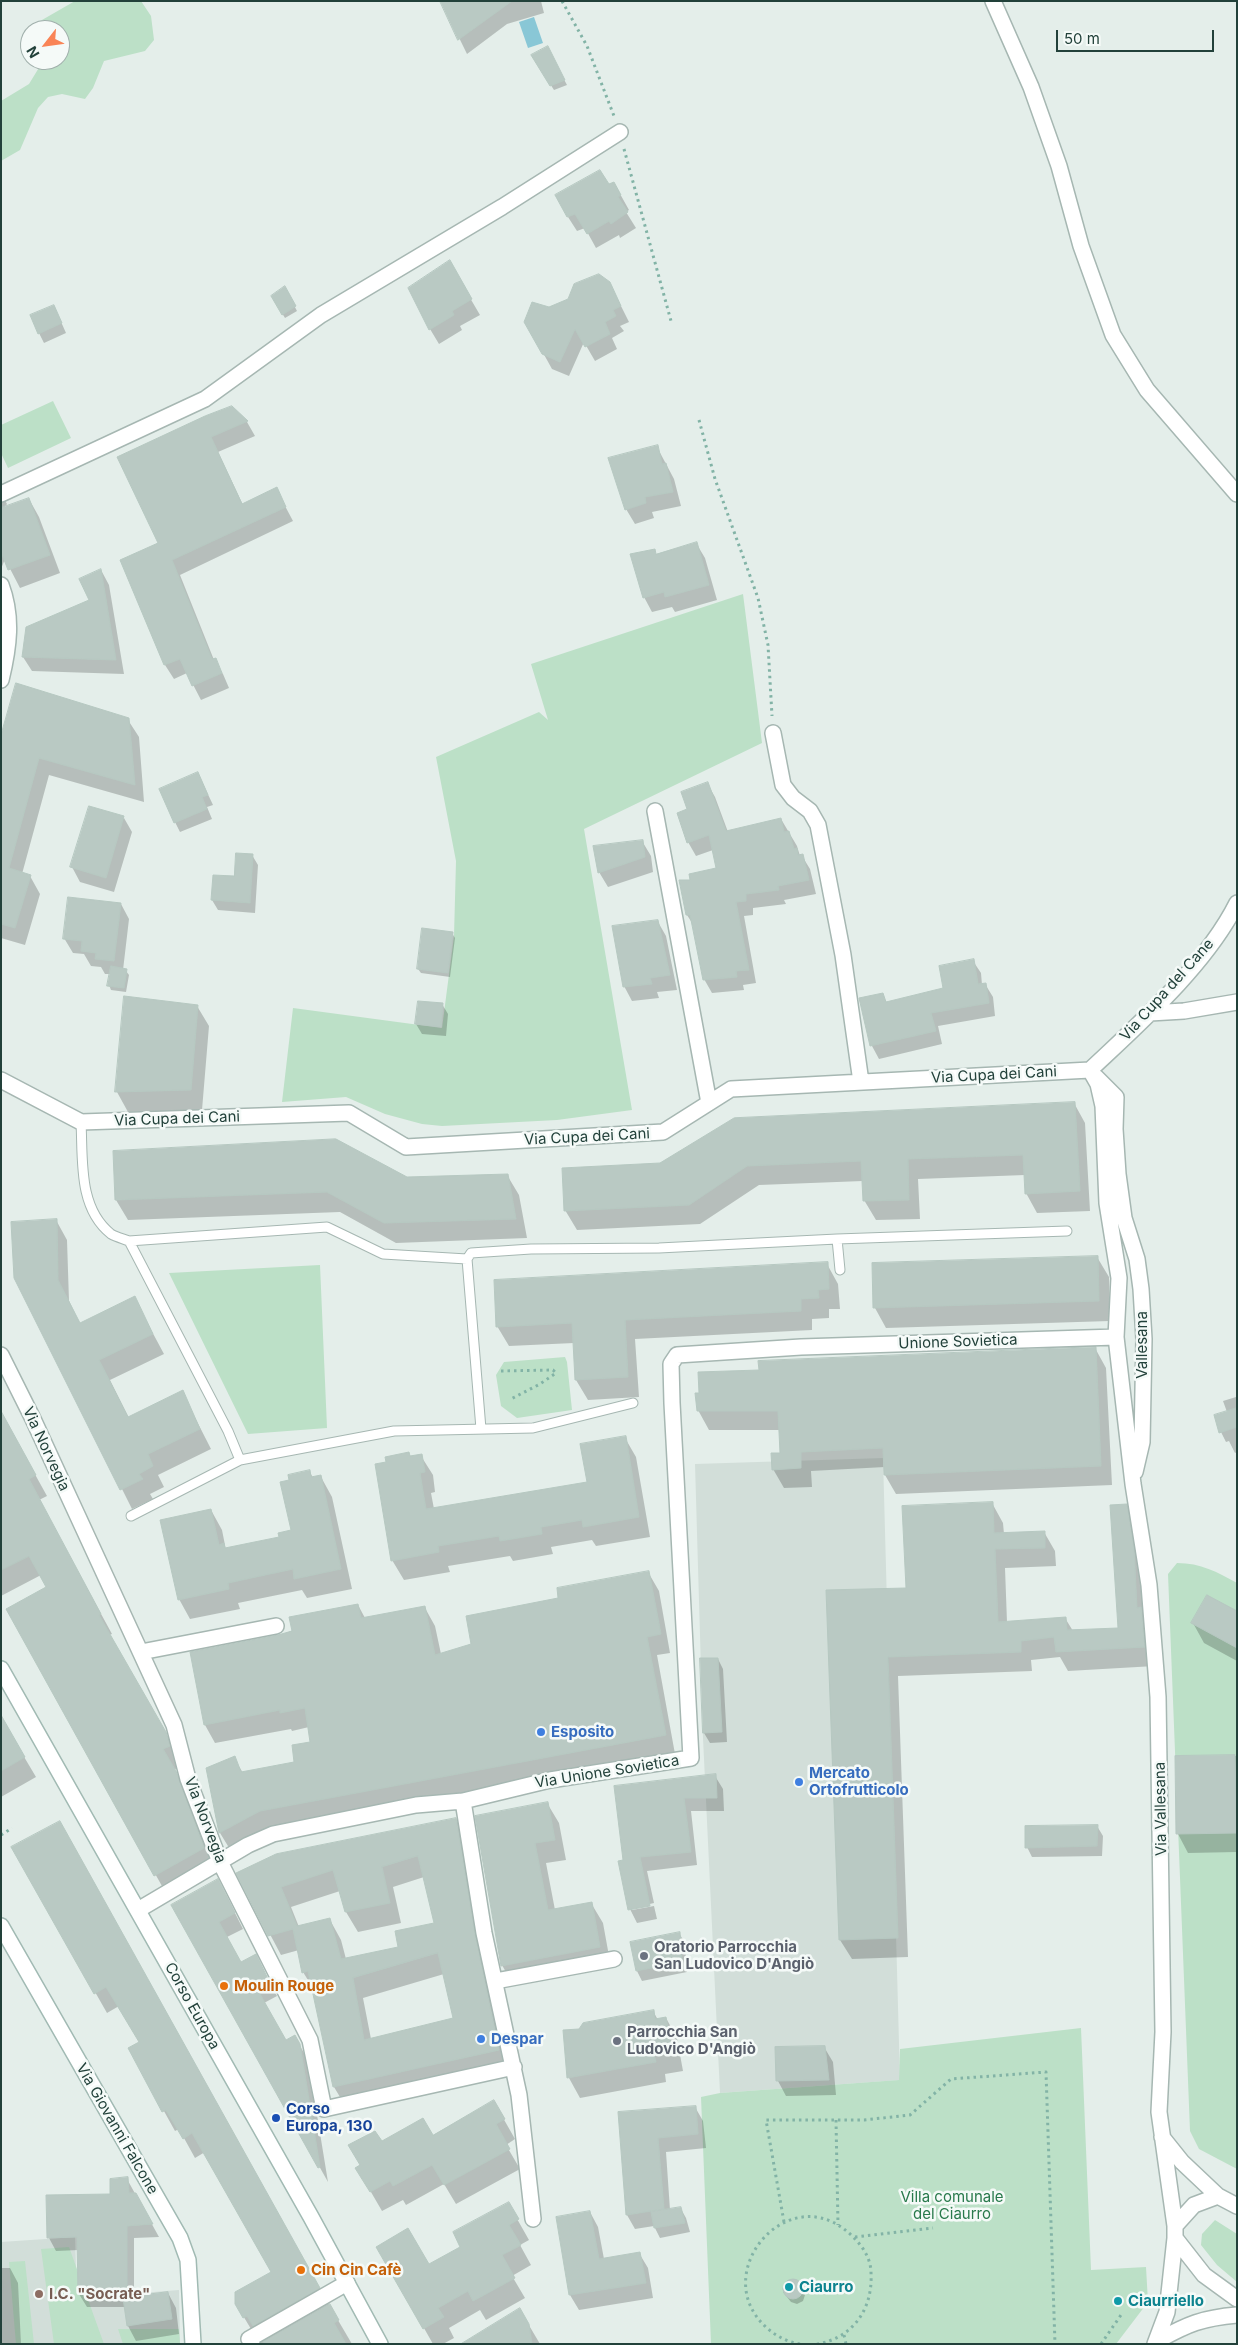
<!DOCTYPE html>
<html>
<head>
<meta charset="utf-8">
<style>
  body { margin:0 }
  #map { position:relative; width:1238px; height:2345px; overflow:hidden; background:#e4eeea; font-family:Inter,sans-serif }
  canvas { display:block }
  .frame { position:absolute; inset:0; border:2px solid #22413a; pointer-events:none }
  .north { position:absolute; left:20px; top:20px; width:50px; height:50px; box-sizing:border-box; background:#f5faf8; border:1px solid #a1b0ac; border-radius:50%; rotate:240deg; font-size:14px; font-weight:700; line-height:20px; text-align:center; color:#22413a }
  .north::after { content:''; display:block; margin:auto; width:18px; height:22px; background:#f98456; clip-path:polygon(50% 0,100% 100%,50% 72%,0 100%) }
  .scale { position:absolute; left:1056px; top:30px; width:158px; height:22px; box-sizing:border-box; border:2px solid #22413a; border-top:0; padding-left:6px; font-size:15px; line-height:18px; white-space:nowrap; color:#22413a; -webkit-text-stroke:4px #f5faf8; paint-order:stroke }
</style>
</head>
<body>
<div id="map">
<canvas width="1238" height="2345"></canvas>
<div class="frame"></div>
<div class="north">N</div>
<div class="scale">50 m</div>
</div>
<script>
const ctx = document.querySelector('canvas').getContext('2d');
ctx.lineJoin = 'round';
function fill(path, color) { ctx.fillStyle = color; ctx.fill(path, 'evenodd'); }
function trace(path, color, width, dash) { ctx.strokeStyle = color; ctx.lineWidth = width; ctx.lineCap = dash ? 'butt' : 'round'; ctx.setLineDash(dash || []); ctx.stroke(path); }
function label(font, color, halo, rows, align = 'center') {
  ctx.font = font + ' Inter,sans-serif'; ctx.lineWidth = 5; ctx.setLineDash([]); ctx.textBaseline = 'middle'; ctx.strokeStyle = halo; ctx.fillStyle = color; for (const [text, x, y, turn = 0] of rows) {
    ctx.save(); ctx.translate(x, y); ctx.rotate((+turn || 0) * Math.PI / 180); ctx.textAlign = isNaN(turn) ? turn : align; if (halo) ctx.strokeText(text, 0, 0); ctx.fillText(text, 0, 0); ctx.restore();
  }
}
const built = new Path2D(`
  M883 1458 900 2080 720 2093 703 1738 695 1464Z
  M75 2237 77 2298 179 2290 180 2344H1V2242Z`);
const green = new Path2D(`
  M75 1H141L151 16 154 40 145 51 104 61 93 88 85 99 62 94 48 97 38 108 20 150 1 161V101L29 84 40 66 37 60H60V30H31L35 24Z
  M53 401 71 438 8 468 1 453V425Z
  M743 594 762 743 584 829 632 1110 557 1120 442 1126 422 1124 385 1114 346 1097 282 1102 293 1008 442 1028 454 936 456 861 436 757 539 712 548 720 531 664Z
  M320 1265 327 1428 248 1434 169 1273Z
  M565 1357 567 1362 572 1410 517 1418 501 1406 496 1375 504 1362Z
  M1177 1563C1201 1563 1217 1572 1237 1583V2169L1199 2149 1190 2131 1168 1574Z
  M1081 2028 1091 2270 1146 2267 1148 2302 1116 2344H711L701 2097 720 2093 899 2080 900 2049Z
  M1215 2220 1237 2234V2282L1217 2265 1201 2245 1202 2234Z
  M69 2247 104 2344H54L41 2249Z
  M25 2261 34 2344H16L9 2262Z
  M118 2329H179L180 2344H123Z`);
const water = new Path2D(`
  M534 17 543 43 528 48 519 22Z`);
const shadow = new Path2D(`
  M441 1H541L544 13 507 24 467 54Z
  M547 48 567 85 554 90 532 56Z
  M614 183 629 210 626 212 636 228 620 238 619 235 596 248 585 228 577 231 568 217Z
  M449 262 480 315 460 326 462 330 439 344 430 329 431 273Z
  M609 282 629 322 620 326 624 331 612 338 617 349 595 361 584 342 569 376 552 369 526 322 549 308Z
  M285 288 297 311 285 318 272 297Z
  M54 306 66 333 44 343 39 333Z
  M232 407 247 422 255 436 218 452 243 505 276 489 293 521 180 575 214 660 223 674 229 688 201 700 187 673 174 679 165 665 122 560 159 543 119 458Z
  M657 447 674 479 681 506 652 512 654 518 635 524 626 509Z
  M1 493 7 504 4 508 29 499 39 517 60 573 20 588 5 559 1 569Z
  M696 543 705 558 717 600 675 612 672 607 652 612 644 597 654 551 656 555Z
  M101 570 109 585 124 674 32 671 23 657 91 600Z
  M128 720 139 737 144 802 49 775 22 874 30 876 40 894 25 945 1 938V739Z
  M198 773 213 805 207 807 212 819 180 832 175 822Z
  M707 783 715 797 728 832 781 819 797 846 800 856H802L810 869 816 894 784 900 786 904 753 908V915L744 916 756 983 743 985 744 990 712 993 704 979 694 926 687 915 692 881 717 869 713 850 696 856 688 842 689 809Z
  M124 818 132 832 114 892 80 882 72 867Z
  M642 841 651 856 653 872 608 887 599 872Z
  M252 855 258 865 255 913 218 910 212 900 214 876 235 878Z
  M121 904 129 919 123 970 126 971 129 975 126 992 111 990 109 985 110 974H105L101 967 91 966 84 954 73 953 64 938Z
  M658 922 666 936 677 990 657 992 659 998 632 1001 624 986Z
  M452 933 455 938 450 977 421 973 418 969Z
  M973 961 981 973 982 985 985 984 993 997 995 1016 938 1026 942 1044 879 1059 872 1046 860 999 882 994 887 1003 945 989Z
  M125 997 197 1006 209 1026 202 1110 128 1112 117 1092Z
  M442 1004 448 1014 446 1036 422 1034 416 1024Z
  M1074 1103 1085 1123 1090 1211 1037 1213 1026 1193 1025 1175 918 1179 920 1219 876 1220 864 1200 863 1181 759 1185 700 1224 577 1230 565 1210 660 1164Z
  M507 1175 519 1195 527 1238 396 1243 340 1212 128 1220 116 1200 407 1178Z
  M56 1220 67 1240 69 1301 80 1324 134 1298 164 1354 110 1380 129 1418 182 1392 211 1449 158 1475 164 1487 150 1494 153 1499 132 1509 16 1277Z
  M1097 1257 1109 1277 1110 1321 886 1328 875 1308 874 1264Z
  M827 1264 838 1284 840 1309H829V1318L812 1319V1330L635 1339 639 1397 588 1400 576 1380 574 1343 509 1346 497 1326Z
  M1095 1348 1106 1368 1112 1485 896 1494 885 1475V1467L811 1471 812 1487 784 1488 773 1469 781 1454 780 1430H709L698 1410Z
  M1236 1397 1237 1452 1235 1453 1229 1441 1226 1442 1221 1432 1227 1412 1223 1401Z
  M1 1413 47 1496 39 1500 112 1634 109 1635 177 1753 180 1766 174 1770 187 1793 215 1868 167 1895 7 1610 48 1588 41 1575 1 1596Z
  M625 1438 636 1457 650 1537 596 1546 592 1540 551 1547 553 1554 513 1561 510 1556 448 1566 450 1572 404 1580 392 1560 387 1463 409 1454 411 1458 421 1456 433 1475 435 1492 431 1493 434 1509 588 1483Z
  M310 1472 313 1478 321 1477 332 1497 352 1589 307 1598 302 1590 238 1603 240 1609 190 1619 179 1599 211 1510 222 1530 226 1550 281 1538 293 1531 290 1481Z
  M992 1503 1003 1523 1004 1534 1044 1532 1055 1551 1056 1566 1005 1568 1007 1622 1065 1618 1073 1631 1119 1629 1126 1505 1137 1525 1155 1666 1068 1671 1060 1657 1031 1660 1032 1671 898 1676 908 1957 852 1959 840 1940 827 1592 907 1589Z
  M648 1572 659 1591 670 1653 657 1655 675 1754 271 1829 231 1851 220 1833 207 1769 234 1758 243 1773 296 1763 312 1743 309 1727 292 1731 291 1729 215 1743 205 1725 278 1636 358 1605 365 1618 425 1608 435 1626 441 1654 473 1644 559 1599Z
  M1237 1613V1661L1204 1643 1193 1623Z
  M718 1659 723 1669 727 1742 710 1743 704 1733Z
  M1 1718 36 1777 1 1797Z
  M1237 1756V1852L1188 1853 1178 1834 1177 1757Z
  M715 1776 723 1789 724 1811H691L697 1865 647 1871 654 1903 632 1908V1910L654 1906 657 1919 637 1923 630 1909 615 1787Z
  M547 1803 559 1823 566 1860 546 1863 555 1910 591 1903 603 1923 611 1967 513 1985 502 1965 476 1817Z
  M456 1819 467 1839 509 2069 346 2107 334 2087 314 1990 303 1972 299 1950 281 1955 238 1874ZM424 1877 435 1924 399 1948 346 1959 341 1940 330 1920 299 1927 291 1907 340 1891 346 1912 358 1932 401 1923 393 1887ZM444 1974 454 2019 371 2039 363 1998Z
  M1097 1826 1103 1836 1102 1856 1032 1857 1027 1847Z
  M71 1842 325 2298 352 2344H260L236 2304 272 2272 205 2152 195 2158 179 2129 175 2131 129 2048 141 2043 119 2006 107 2013 13 1848Z
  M226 1895 243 1929 227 1937 241 1963 255 1956 277 1996 264 2003 286 2042 295 2037 308 2060 328 2182 173 1906Z
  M679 1933 685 1943 687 1972 642 1981 637 1971Z
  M653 2011 658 2020 666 2018 677 2038 683 2071 665 2074 666 2082 580 2098 569 2078 564 2031 579 2030Z
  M824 2047 833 2062 836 2095 786 2096 778 2081Z
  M494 2102 515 2139 506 2145 520 2169 456 2204 444 2184 406 2205 403 2200 382 2211 357 2168 381 2143 432 2137Z
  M695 2107 703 2121 706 2148 666 2152 670 2210 681 2209 686 2218 690 2232 660 2238 654 2226 635 2229 627 2215 619 2114Z
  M127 2179 159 2237 134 2238V2298L168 2293 176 2308 179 2334 136 2341 128 2326 125 2307H87L79 2294V2250L56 2251 49 2238 111 2195Z
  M508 2203 529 2240 520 2245 531 2265 512 2276 525 2298 486 2320 480 2310 449 2328 454 2338 443 2344H433L378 2247 428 2266 462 2247Z
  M590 2212 598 2227 604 2259 639 2253 648 2268 653 2298 579 2310 570 2295 557 2218Z
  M1 2268H10L18 2283 21 2344H1Z
  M795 2279 800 2283 805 2295 803 2301 797 2304 791 2302 783 2292 784 2285 788 2280Z
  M520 2310 540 2344H463Z`);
const building = new Path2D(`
  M440 1H512L458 40Z
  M548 46 565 80 550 86 531 55Z
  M600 170 609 184 614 182 621 195 618 197 628 212 611 224 609 221 587 234 575 214 567 217 555 195Z
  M450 260 472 299 452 311 454 315 429 330 408 288Z
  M599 274 610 282 621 306 613 310 616 316 605 322 610 334 585 347 575 329 560 362 542 354 524 322 532 302 549 307 568 299 574 284Z
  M285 286 296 306 282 315 271 296Z
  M54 305 62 323 38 334 30 315Z
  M232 406 248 421 211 437 242 504 277 487 286 507 172 560 212 659 216 658 222 673 192 686 180 659 164 665 120 560 158 543 117 457 205 416Z
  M658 445 662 464 666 463 673 492 645 497 646 503 625 510 608 458Z
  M29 498 50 555 8 570 1 552V508Z
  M697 542 709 585 665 597 664 592 643 598 630 554 655 549 656 554Z
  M101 569 116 660 22 657 26 627 89 600 79 579Z
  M16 683 129 718 135 785 39 758 9 868 31 875 15 928 1 924V735Z
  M198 772 208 795 202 797 207 809 174 823 159 789Z
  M708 782 726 831 781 818 784 832 789 831 794 849 797 848 798 855 803 854 809 880 778 886 779 890 746 894V901L736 902 749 970 736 971 737 977 703 980 690 915H686L679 880H690L689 874 716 868 709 835 687 843 677 813 687 809 681 792Z
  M89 806 124 816 106 878 70 867Z
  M643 840 645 857 598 873 593 846Z
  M236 853 253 854 250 903 211 900 213 875 234 876Z
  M68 897 121 903 114 961 95 959 96 953 81 951 82 941 63 939Z
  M658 920 670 975 650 978 652 984 623 987 612 926Z
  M422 928 453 932 448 973 417 969Z
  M974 959 978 984 986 983 989 1003 931 1013 936 1031 870 1046 859 998 883 993 886 1002 943 988 939 966Z
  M111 966 127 969 124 988 107 986Z
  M124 996 198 1005 191 1090 115 1092Z
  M418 1001 443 1003 441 1027 415 1024Z
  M1075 1102 1080 1191 1025 1194 1023 1155 908 1159 909 1200 863 1201 861 1161 747 1166 689 1205 564 1211 562 1168 660 1163 734 1118Z
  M336 1139 407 1177 508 1174 516 1219 384 1223 327 1192 115 1200 113 1151Z
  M57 1219 58 1280 80 1323 135 1296 153 1334 99 1360 128 1417 183 1390 200 1429 148 1454 153 1466 139 1474 143 1479 120 1490 14 1278 11 1222Z
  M1098 1256 1099 1301 873 1308 872 1263Z
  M828 1262 829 1289 818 1290 819 1298 801 1299V1311L625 1320 628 1377 575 1380 572 1323 496 1327 494 1280Z
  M1096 1347 1101 1466 884 1475 883 1448 801 1452V1468L772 1470 771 1453H780L778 1411H697L695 1393H699L698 1372 759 1370 758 1361Z
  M1237 1408V1427L1219 1433 1214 1415Z
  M1 1411 36 1475 29 1479 101 1614 99 1615 166 1732 170 1746 163 1749 176 1771 204 1848 154 1876 6 1609 46 1587 29 1556 1 1570Z
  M626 1436 639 1517 583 1527 582 1520 541 1527 542 1534 500 1541 499 1536 438 1546 439 1552 391 1561 375 1464 386 1462 385 1457 409 1452 410 1456 422 1454 425 1472 420 1473 426 1509 587 1482 580 1444Z
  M310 1470 311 1477 321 1475 341 1569 294 1579 293 1569 228 1583 229 1589 178 1600 160 1520 211 1509 219 1545 224 1543 225 1548 279 1537 278 1533 291 1530 280 1482 289 1480 288 1475Z
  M993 1502 994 1533 1045 1531V1548L995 1549 998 1622 1066 1617 1067 1630 1118 1628 1110 1505 1127 1504 1134 1548 1137 1608 1141 1607 1145 1647 1056 1652 1054 1637 1021 1641V1652L888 1657 898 1938 839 1940 826 1590 906 1588 902 1506Z
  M649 1571 661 1634 647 1637 666 1735 260 1811 219 1833 206 1768 235 1756 241 1772 294 1762 292 1745 310 1742 305 1708 280 1713V1710L204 1725 190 1652 278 1635 292 1631 289 1617 358 1604 361 1618 425 1606 435 1655 471 1644 466 1616 558 1598 557 1588Z
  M1207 1595 1237 1611V1648L1191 1623Z
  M700 1658H718L722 1732 703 1733Z
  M1 1715 25 1757 1 1771Z
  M1235 1755 1237 1833 1176 1834 1175 1756Z
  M716 1774 717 1798H684L691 1852 640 1857 650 1906 628 1910 618 1861 623 1860 614 1786Z
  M548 1802 555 1840 535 1843 548 1910 592 1902 600 1947 501 1966 475 1816Z
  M456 1818 475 1934 499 2050 333 2087 308 1971 302 1973 293 1929 268 1936 236 1873 276 1854ZM418 1856 434 1923 395 1931 398 1947 341 1959 330 1918 297 1926 281 1887 333 1870 345 1912 390 1903 382 1867ZM438 1953 453 2018 364 2040 353 1978Z
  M60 1821 320 2288 253 2326 247 2316 243 2318 235 2304V2292L271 2272 192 2133 183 2139 166 2110 162 2112 128 2048 139 2042 106 1987 94 1994 11 1847Z
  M1098 1825 1097 1846 1025 1848V1826Z
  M218 1879 235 1913 219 1922 241 1962 256 1954 269 1981 256 1987 286 2040 295 2035 300 2044 320 2167 318 2168 171 1905Z
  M680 1932 682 1962 636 1971 630 1942Z
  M654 2010 655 2019 666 2017 672 2051 654 2055 656 2062 567 2078 563 2030 579 2029 583 2023Z
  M825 2046 829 2080 776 2081 775 2047Z
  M494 2100 505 2119 496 2124 510 2149 444 2185 432 2165 393 2186 390 2181 370 2192 355 2168 360 2165 348 2145 375 2131 382 2141 423 2118 433 2135Z
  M696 2106 698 2134 658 2138 664 2209 626 2215 618 2112Z
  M128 2177 129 2193H136L153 2224 127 2226V2294H78L77 2237 47 2238 46 2195 110 2194V2179Z
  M509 2202 519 2219 509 2225 521 2245 502 2255 515 2278 473 2301 468 2291 438 2308 444 2317 423 2329 376 2247 408 2228 429 2264 460 2247 453 2232Z
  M681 2207 685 2223 654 2228 651 2212Z
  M590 2211 599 2259 640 2252 646 2283 569 2295 556 2217Z
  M783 2289a10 10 0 1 1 20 0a10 10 0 1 1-20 0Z
  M168 2292 172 2319 127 2326 123 2298Z
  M330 2304 339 2320 334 2323 346 2344H264L263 2342Z
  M520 2308 529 2324 532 2344H461Z`);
const path = new Path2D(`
  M562 1 587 46 614 116
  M624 149 671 321
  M699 420 715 479 758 598 768 645 772 716
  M501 1371 553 1370 556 1373 540 1384 511 1399
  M1 1835 12 1828
  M836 2120 838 2225
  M784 2222 766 2120H864L910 2115 951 2079 1046 2072 1055 2344
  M855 2237 933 2228
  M844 2335 846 2344
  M800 2344C787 2342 776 2336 767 2328 708 2276 783 2183 844 2229 858 2240 871 2255 871 2273 873 2309 853 2338 817 2344
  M1101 2344 1121 2315`);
const lane = new Path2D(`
  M81 1122C83 1160 78 1208 111 1234 116 1237 124 1239 129 1241L228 1431 240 1460
  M837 1239 1067 1231
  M129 1241 327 1227 383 1254 467 1259
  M481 1429 467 1259 471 1253 531 1249 659 1248 837 1239 840 1270
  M131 1516 240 1460 394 1431 533 1428 633 1403`);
const street = new Path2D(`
  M993 1 1031 87 1059 166 1081 246 1113 335 1147 390 1237 494
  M1 494 205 399 321 315 502 207 620 132
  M1 585C13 617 9 647 1 680
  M773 733 783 785 793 798 810 811 818 825 843 955 861 1082
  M655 811 709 1103
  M1150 1013 1184 1011 1237 1002
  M1090 1070 1098 1084 1103 1106 1107 1203 1119 1278 1116 1337 1133 1484 1149 1585 1158 1697 1163 2032 1159 2112 1175 2226
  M1090 1070C1140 1023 1206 965 1237 903
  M1096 1077 1116 1097 1115 1129 1118 1174 1124 1218 1137 1259 1141 1289 1144 1339 1142 1442 1135 1472
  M1 1080 81 1122 349 1113 406 1147 663 1132 731 1089 1090 1070
  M1 1355 33 1419 174 1725 188 1779 220 1862 310 2040 324 2109 514 2067
  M141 1652 276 1626
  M463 1801 484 1933 519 2095 533 2219
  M138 1910 248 1845 273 1834 416 1805 463 1801 550 1780 691 1758 672 1403 671 1364 677 1355 801 1347 1116 1337
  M495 1981 614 1959
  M1162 2137 1182 2162 1218 2196
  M1237 2206 1218 2196 1194 2205 1175 2226V2238L1204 2275 1237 2299
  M1157 2341C1188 2324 1202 2318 1237 2315
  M252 2344 249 2339 347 2283
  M1155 2344 1167 2312 1175 2238`);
const secondary = new Path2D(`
  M1 1669 311 2217 380 2344
  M1 1926 180 2238 188 2260 193 2344`);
const markers = [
  [541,1732,5,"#3f7fe0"],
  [799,1782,5,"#3f7fe0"],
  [644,1956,5,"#6b7280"],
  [224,1986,5,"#e8710a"],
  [481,2039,5,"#3f7fe0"],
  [617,2041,5,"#6b7280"],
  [276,2118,5,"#1a4fb4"],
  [301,2270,5,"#e8710a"],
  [789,2287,5,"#0f9aa8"],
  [39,2294,5,"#8d6e63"],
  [1118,2301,5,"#0f9aa8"]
];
const streetNames = [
  ["Via Cupa del Cane",1167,990,-48],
  ["Via Cupa dei Cani",994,1075,-3],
  ["Via Cupa dei Cani",177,1119,-2],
  ["Via Cupa dei Cani",587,1137,-3],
  ["Unione Sovietica",958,1342,-2],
  ["Vallesana",1142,1345,-90],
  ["Via Norvegia",46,1449,65],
  ["Via Unione Sovietica",607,1772,-9],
  ["Via Vallesana",1161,1809,-91],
  ["Via Norvegia",205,1820,69],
  ["Corso Europa",192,2006,61],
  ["Via Giovanni Falcone",117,2129,60]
];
const shopNames = [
  ["Esposito",551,1732],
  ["Mercato",809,1773],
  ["Ortofrutticolo",809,1790],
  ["Despar",491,2039]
];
const worshipNames = [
  ["Oratorio Parrocchia",654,1947],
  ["San Ludovico D'Angiò",654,1964],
  ["Parrocchia San",627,2032],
  ["Ludovico D'Angiò",627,2049]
];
const foodNames = [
  ["Moulin Rouge",234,1986],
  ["Cin Cin Cafè",311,2270]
];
const transitNames = [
  ["Corso",286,2109],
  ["Europa, 130",286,2126]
];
const parkNames = [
  ["Villa comunale",952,2197],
  ["del Ciaurro",952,2214]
];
const cultureNames = [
  ["Ciaurro",799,2287],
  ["Ciaurriello",1128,2301]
];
const educationNames = [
  ["I.C. \"Socrate\"",49,2294]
];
fill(built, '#d2ded9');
fill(green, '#bce0c7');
fill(water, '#89c7d6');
fill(shadow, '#0003');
fill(building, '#b9c9c3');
trace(building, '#b6c8c1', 1);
trace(lane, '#a6b7b2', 11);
trace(street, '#a6b7b2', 18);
trace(secondary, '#a1bab3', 18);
trace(path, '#82b3a6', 3, [2.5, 4]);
trace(lane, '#fff', 9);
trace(street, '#fff', 15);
trace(secondary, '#fff', 15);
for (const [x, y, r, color] of markers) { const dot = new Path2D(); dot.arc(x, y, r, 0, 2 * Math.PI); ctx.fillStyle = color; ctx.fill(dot); trace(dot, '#f5faf8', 2); }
label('15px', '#22413a', '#f5faf8', streetNames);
label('bold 15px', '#366cbe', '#f5faf8', shopNames, 'left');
label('bold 15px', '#5b616d', '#f5faf8', worshipNames, 'left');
label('bold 15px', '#c56008', '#f5faf8', foodNames, 'left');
label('bold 15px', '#164399', '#f5faf8', transitNames, 'left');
label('15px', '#297a4c', '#f5faf8', parkNames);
label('bold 15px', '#0d838f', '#f5faf8', cultureNames, 'left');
label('bold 15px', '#785e54', '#f5faf8', educationNames, 'left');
</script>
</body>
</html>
